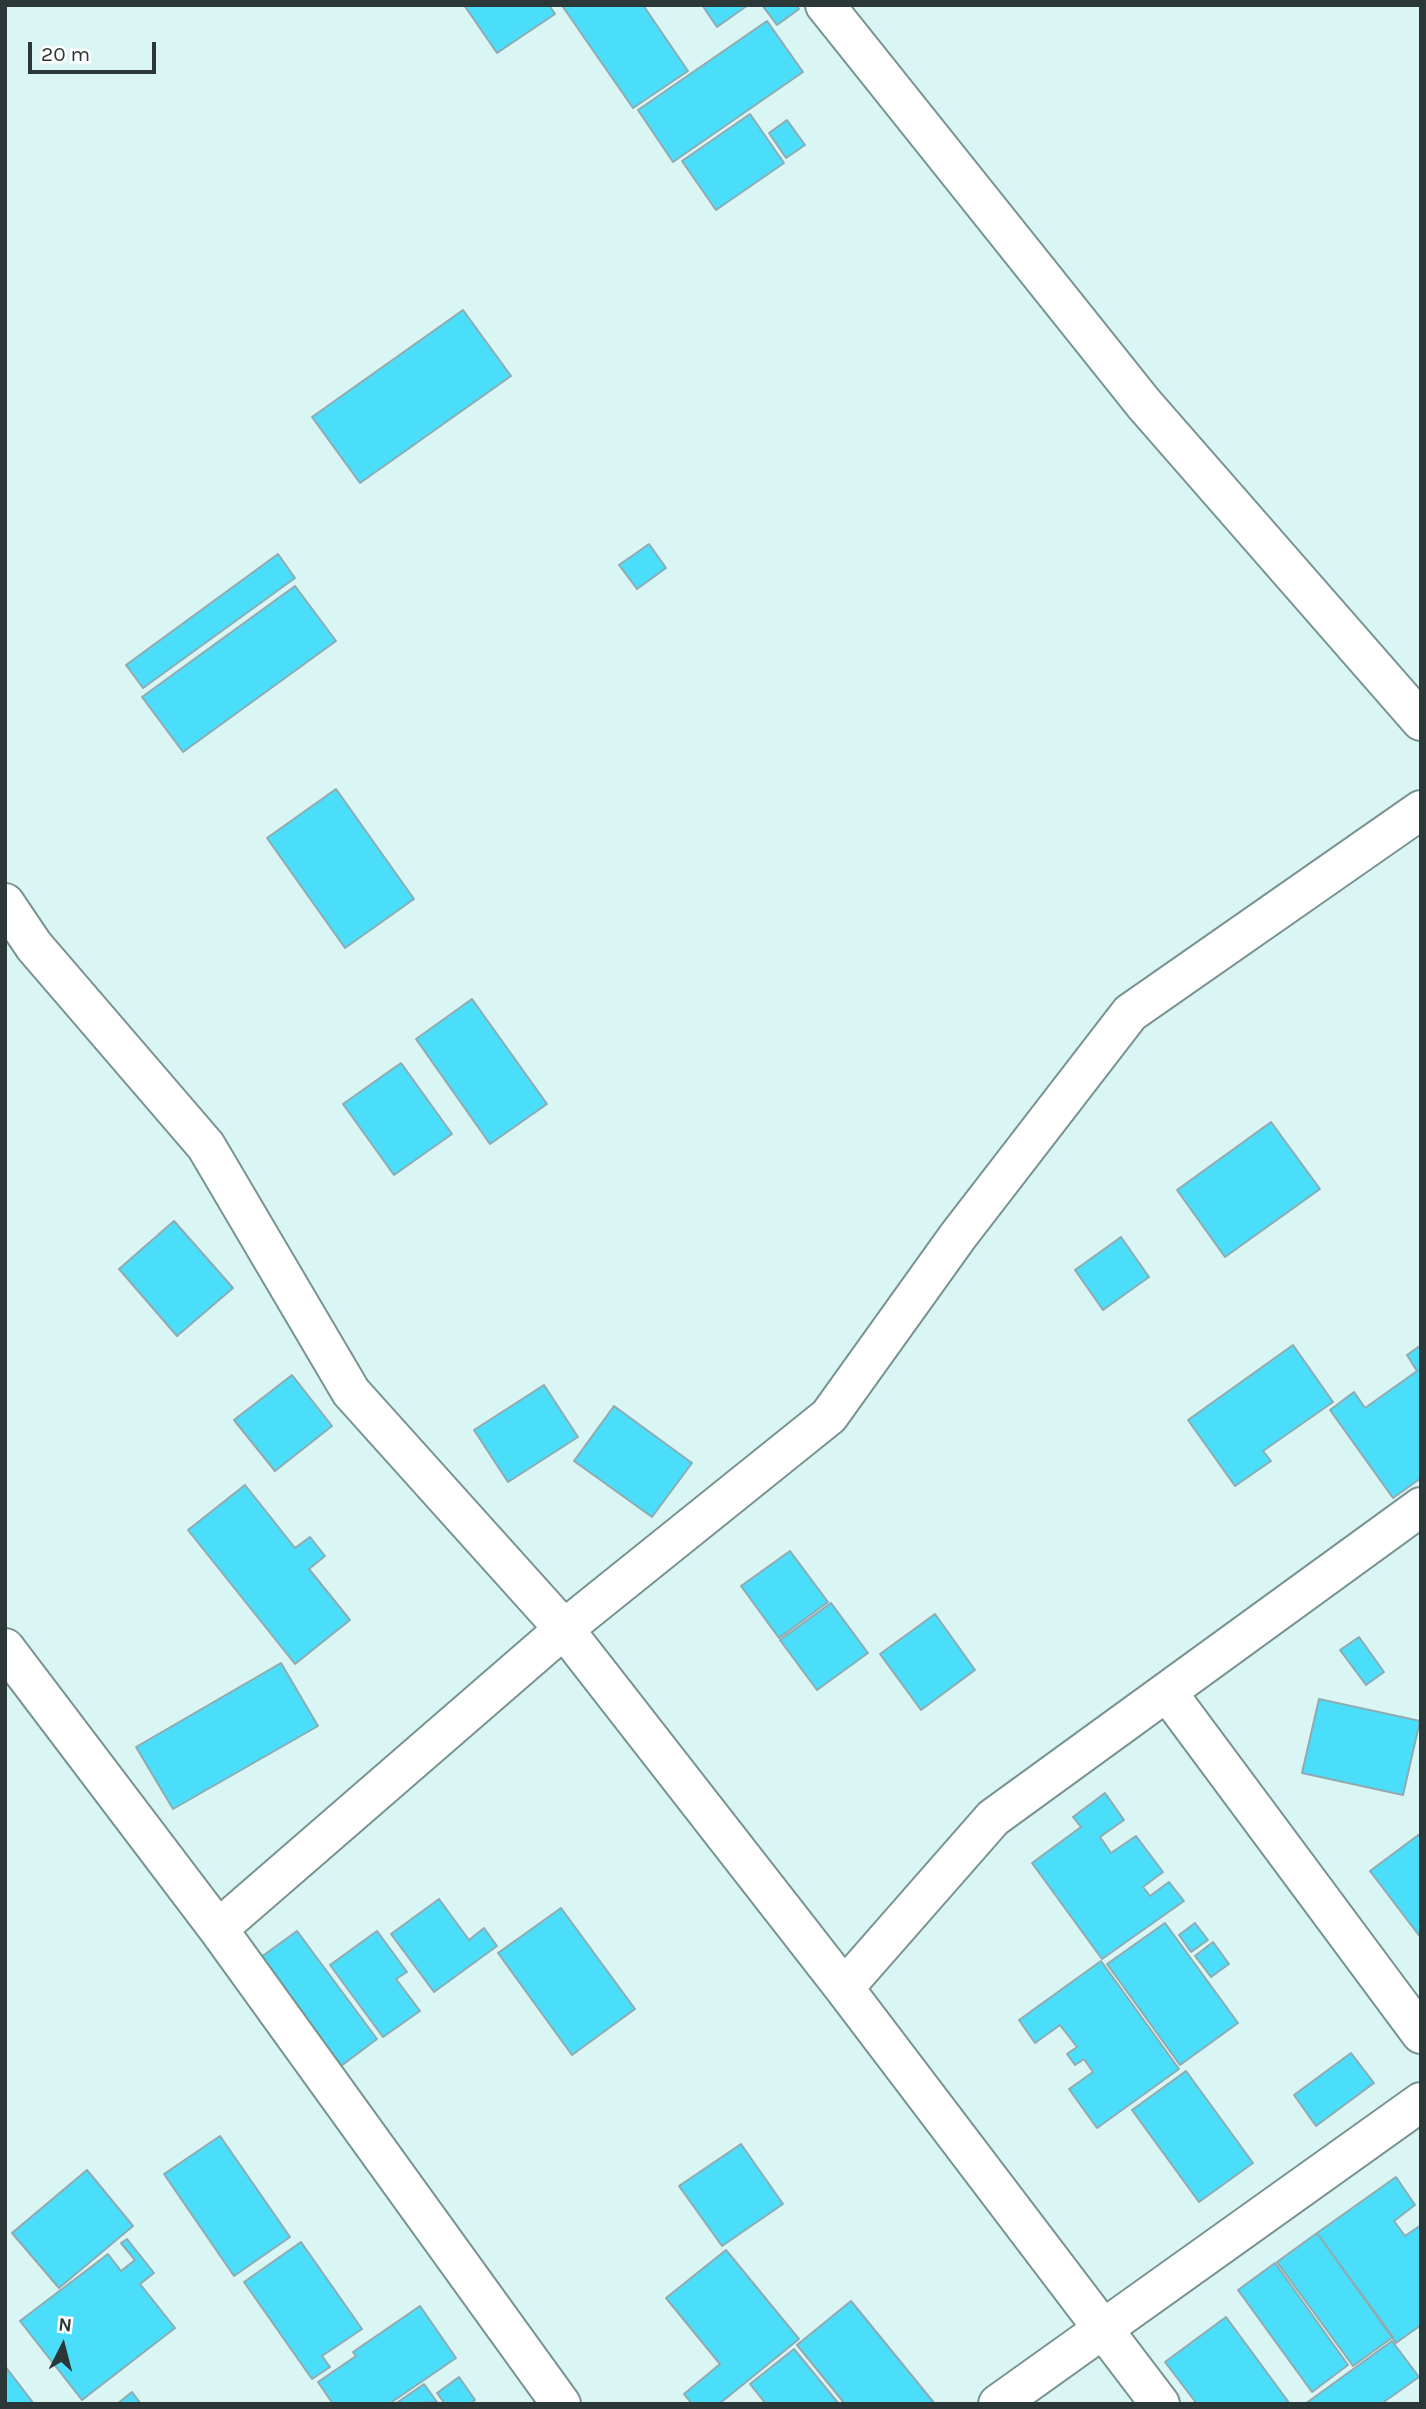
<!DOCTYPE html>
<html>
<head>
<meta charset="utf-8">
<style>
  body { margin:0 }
  #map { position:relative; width:1426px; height:2409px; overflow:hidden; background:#d9f6f5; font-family:Karla,sans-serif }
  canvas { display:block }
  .frame { position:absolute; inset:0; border:7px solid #2c3837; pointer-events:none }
  .north { position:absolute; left:28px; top:2311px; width:70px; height:70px; -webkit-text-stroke:5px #fff; paint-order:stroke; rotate:6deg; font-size:19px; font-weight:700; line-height:28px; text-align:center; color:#2c3837 }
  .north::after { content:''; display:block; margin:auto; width:24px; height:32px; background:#2c3837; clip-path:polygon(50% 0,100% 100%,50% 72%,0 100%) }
  .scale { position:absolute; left:28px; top:42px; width:128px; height:32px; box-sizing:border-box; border:4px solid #2c3837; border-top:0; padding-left:9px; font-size:21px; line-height:24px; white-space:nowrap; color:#2c3837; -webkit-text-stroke:5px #fff; paint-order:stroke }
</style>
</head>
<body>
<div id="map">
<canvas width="1426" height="2409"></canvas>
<div class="frame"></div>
<div class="north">N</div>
<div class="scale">20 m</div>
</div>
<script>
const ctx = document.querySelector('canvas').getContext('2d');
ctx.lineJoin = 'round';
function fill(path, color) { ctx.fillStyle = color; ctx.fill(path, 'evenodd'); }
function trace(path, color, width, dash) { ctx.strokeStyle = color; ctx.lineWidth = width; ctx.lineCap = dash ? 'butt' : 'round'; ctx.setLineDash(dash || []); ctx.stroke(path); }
const building = new Path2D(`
  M464 5H549L555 14 497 53Z
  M566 5H643L688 71 633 108 563 7Z
  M702 5H748L717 27Z
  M762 5H796L799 9 777 25Z
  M767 21 803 72 673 162 638 110Z
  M750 114 784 163 716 210 682 161Z
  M787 120 805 145 786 158 769 133Z
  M463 310 511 376 360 483 312 417Z
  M649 544 666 568 637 589 619 565Z
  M278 554 295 578 143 688 126 665Z
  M295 586 336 641 183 752 142 697Z
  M336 789 414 899 345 948 267 838Z
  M472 999 547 1104 490 1144 416 1039Z
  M401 1063 452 1134 394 1175 343 1104Z
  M1271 1122 1320 1189 1225 1257 1177 1190Z
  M174 1221 233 1288 177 1336 119 1269Z
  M1121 1237 1149 1277 1103 1310 1075 1270Z
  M1293 1345 1333 1402 1263 1451 1271 1461 1235 1486 1188 1420Z
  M1421 1345V1478L1393 1498 1330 1410 1354 1392 1365 1408 1417 1371 1407 1355Z
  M292 1375 332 1426 275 1471 234 1420Z
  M544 1385 578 1437 508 1482 474 1430Z
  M614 1406 692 1463 652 1517 574 1461Z
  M245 1485 295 1548 310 1537 325 1556 309 1569 350 1620 295 1664 188 1530Z
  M790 1551 828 1602 779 1638 741 1586Z
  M831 1603 868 1653 817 1690 780 1640Z
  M935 1614 975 1670 921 1710 880 1654Z
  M1359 1637 1384 1672 1366 1685 1340 1650Z
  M281 1663 318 1726 173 1809 136 1747Z
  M1319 1699 1420 1721 1403 1795 1302 1773Z
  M1105 1793 1124 1820 1100 1837 1111 1853 1136 1836 1163 1872 1143 1887 1150 1896 1169 1882 1184 1901 1102 1959 1032 1863 1081 1827 1073 1817Z
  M1421 1833V1938L1370 1871Z
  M439 1899 469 1940 484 1928 497 1946 434 1992 391 1934Z
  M561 1908 635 2009 572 2055 498 1953Z
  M1165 1923 1238 2023 1180 2065 1107 1964Z
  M1195 1923 1208 1940 1191 1952 1179 1935Z
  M297 1931 377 2039 337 2069 257 1960Z
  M377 1931 407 1972 396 1979 420 2011 383 2037 330 1965Z
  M1213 1942 1229 1964 1211 1977 1195 1956Z
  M1101 1961 1179 2069 1097 2128 1069 2089 1093 2072 1084 2059 1075 2065 1067 2054 1077 2047 1060 2025 1035 2043 1019 2020Z
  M1351 2053 1374 2083 1316 2126 1294 2095Z
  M1186 2071 1253 2163 1199 2202 1132 2110Z
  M220 2136 290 2237 234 2276 164 2174Z
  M741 2144 783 2204 722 2246 679 2186Z
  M87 2170 133 2226 59 2288 12 2233Z
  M1396 2177 1415 2205 1394 2221 1405 2236 1421 2225V2325L1396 2343 1317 2233Z
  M1317 2233 1393 2337 1353 2366 1277 2262Z
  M127 2239 154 2273 140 2284 175 2328 82 2400 20 2321 108 2254 121 2271 135 2260 121 2243Z
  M301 2242 362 2329 322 2356 330 2367 312 2379 244 2282Z
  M726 2250 799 2339 719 2404H692L684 2394 720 2364 666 2298Z
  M1275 2263 1348 2365 1312 2392 1238 2290Z
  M851 2301 935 2404H845L797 2345Z
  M420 2306 456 2358 389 2404H333L318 2382 356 2356 353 2352Z
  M1226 2317 1290 2404H1197L1165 2362Z
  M1392 2341 1419 2377 1381 2404H1305Z
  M794 2349 839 2404H766L750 2384Z
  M5 2366 34 2404H5Z
  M459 2377 475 2400 470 2404H445L437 2393Z
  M424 2384 437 2402 395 2404Z
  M132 2392 141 2404H117Z`);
const street = new Path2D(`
  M825 5 1144 404 1421 721
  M5 903 34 946 206 1146 351 1392 564 1629 844 1988 1160 2404
  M5 1648 218 1929 561 2404
  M1167 1692 1421 2034
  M218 1929 564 1629 829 1416 958 1236 1130 1013 1421 810
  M844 1988 993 1818 1421 1507
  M998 2404 1421 2102`);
fill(building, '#4bdefa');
trace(building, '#8faab0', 2);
trace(street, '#789392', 42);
trace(street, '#fff', 38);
</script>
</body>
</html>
